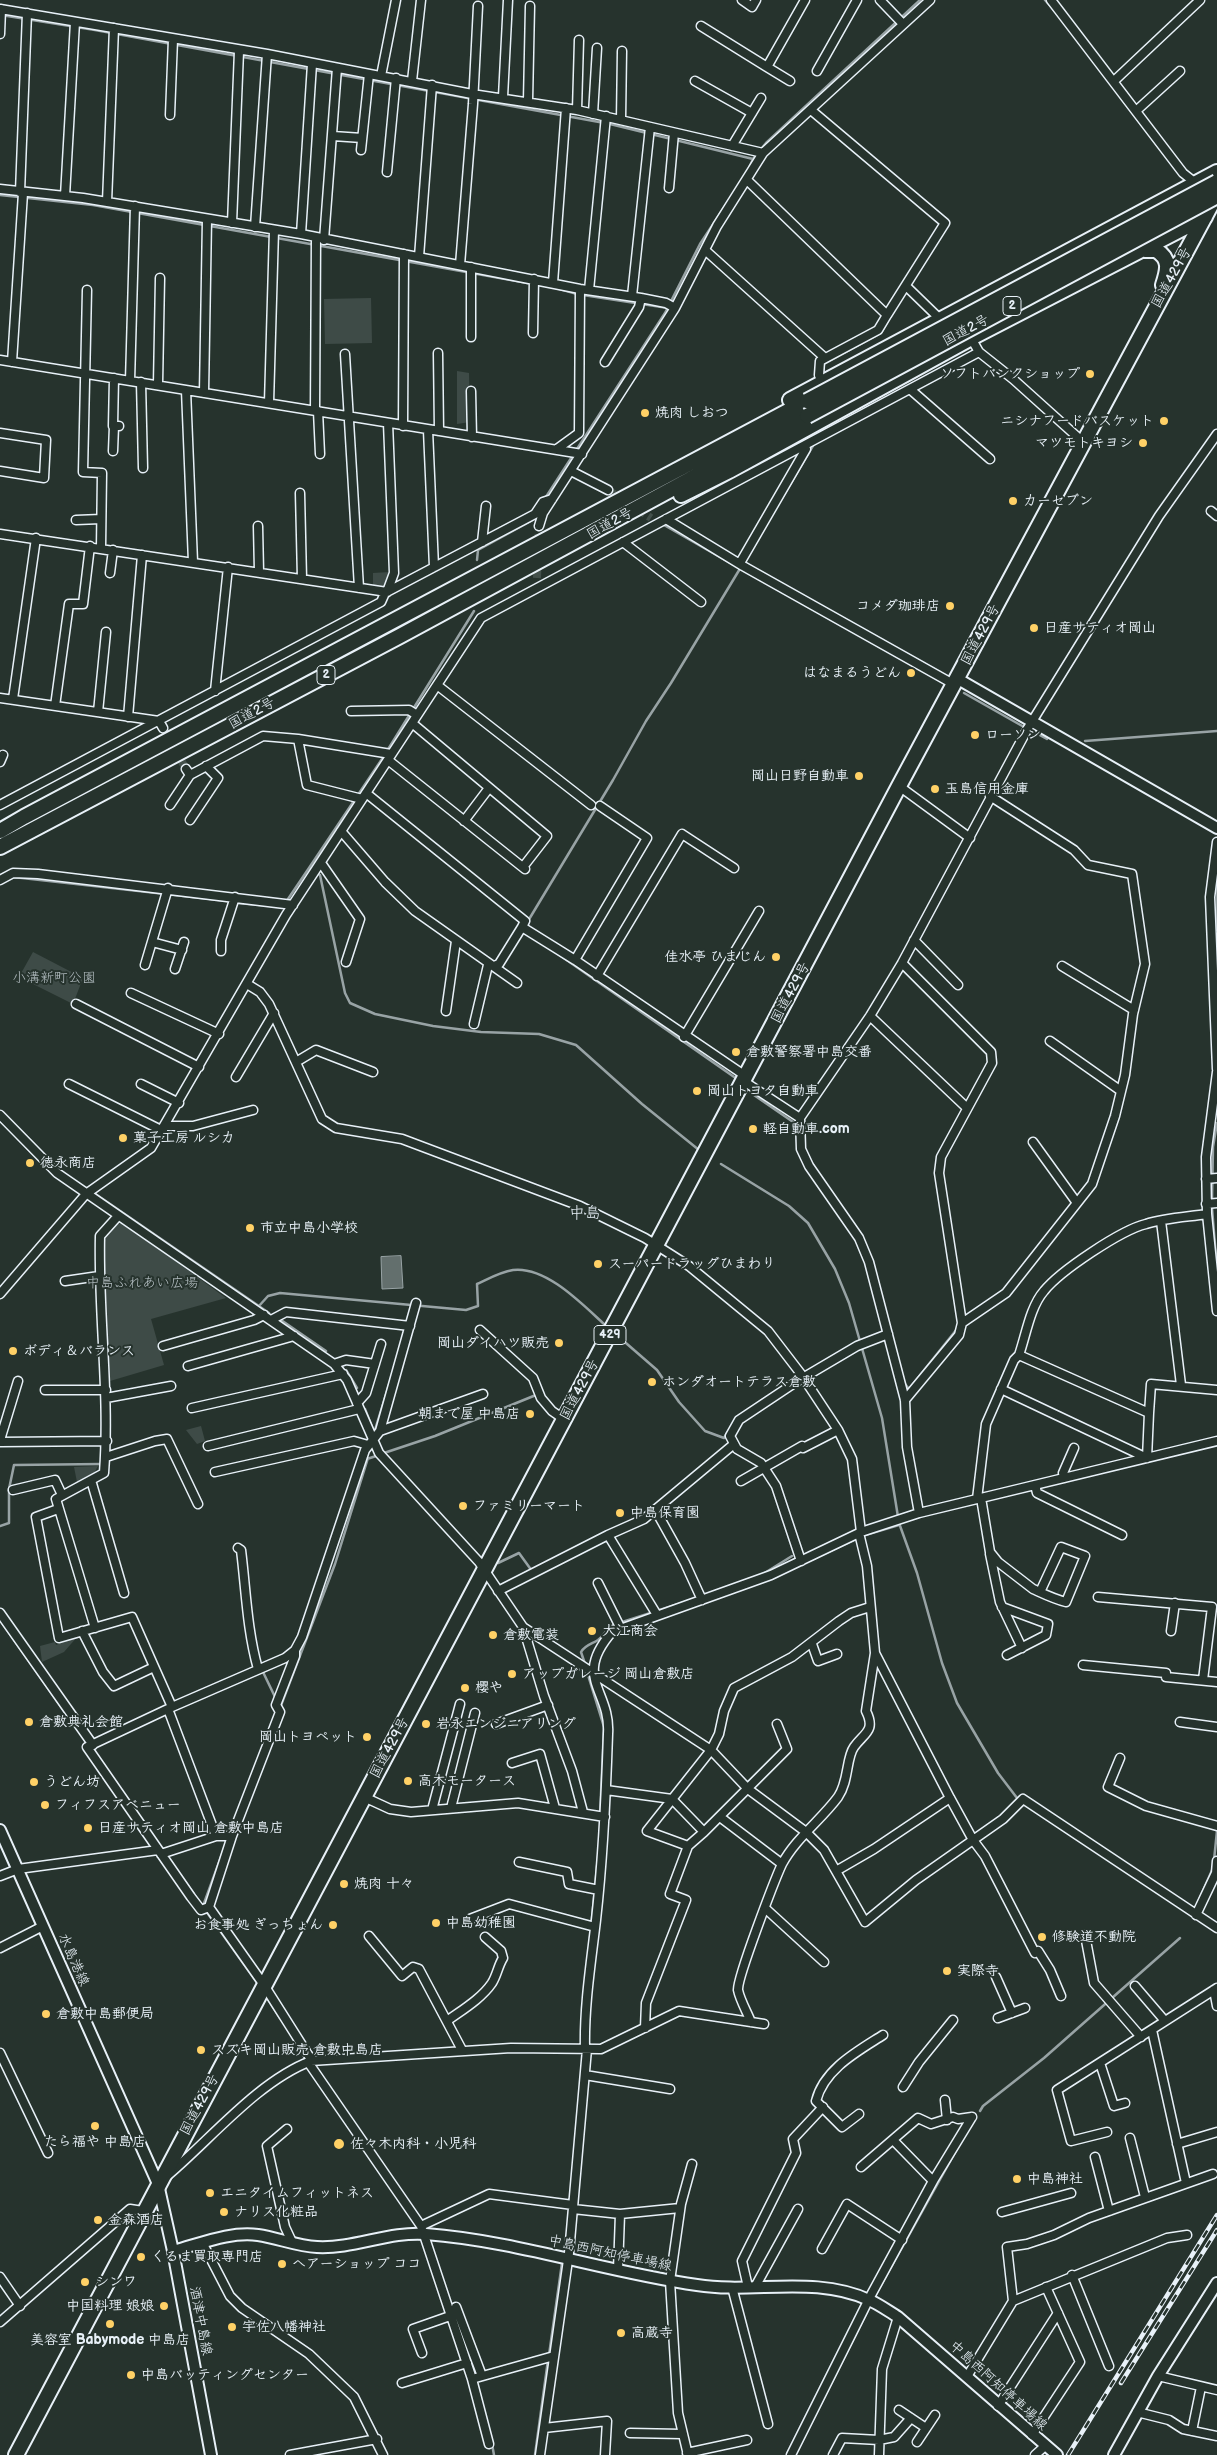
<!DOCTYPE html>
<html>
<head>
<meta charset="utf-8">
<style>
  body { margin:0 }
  canvas { display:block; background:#26332d }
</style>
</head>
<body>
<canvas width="1217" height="2455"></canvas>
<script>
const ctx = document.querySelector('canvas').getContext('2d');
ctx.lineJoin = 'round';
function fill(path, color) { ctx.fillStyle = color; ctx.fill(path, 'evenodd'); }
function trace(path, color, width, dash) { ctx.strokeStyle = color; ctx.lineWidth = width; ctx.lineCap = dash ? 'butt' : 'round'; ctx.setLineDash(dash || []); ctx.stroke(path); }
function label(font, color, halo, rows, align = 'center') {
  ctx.font = font + ' "Balsamiq Sans","Klee One",sans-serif'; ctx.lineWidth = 4; ctx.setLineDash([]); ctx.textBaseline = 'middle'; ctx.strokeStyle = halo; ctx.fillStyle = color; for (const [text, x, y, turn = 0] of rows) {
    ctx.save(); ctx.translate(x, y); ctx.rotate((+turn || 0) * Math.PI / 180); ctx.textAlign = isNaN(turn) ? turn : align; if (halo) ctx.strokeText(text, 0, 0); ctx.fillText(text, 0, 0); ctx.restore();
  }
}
const green = new Path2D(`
  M371 298 372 343 325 344 324 299Z
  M457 371 469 373 470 422 457 424Z
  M390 572 385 587 373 586V573Z
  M33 952 83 978 73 1004 19 977Z
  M123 1223 226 1298 151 1319 164 1365 110 1381 107 1377 104 1238 116 1224Z
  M201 1426 205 1441 197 1444 186 1430Z
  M98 1466 94 1473 77 1482 74 1467Z
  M77 1637 64 1652 42 1662 40 1646 55 1642 56 1645Z`);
const water = new Path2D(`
  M401 1256 403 1288 382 1289 381 1257Z`);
const stream = new Path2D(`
  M1045 0 1059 16
  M1 15 95 30 610 124 753 159
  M1121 98 1166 157
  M826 118 891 173
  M749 168 753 159 766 143 920 0
  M0 195 93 205 533 284
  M549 286 577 294
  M583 295 668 308
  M823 372 824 364 881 333 896 307
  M821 430V428
  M782 498 814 444
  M544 500 665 313 700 244 741 182
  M664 525 732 564
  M477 560 478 550 531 521 534 518
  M763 581 937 679
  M964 693 1024 727
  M1034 732 1047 739
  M1085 741 1217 731
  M387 751 474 611
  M384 756 309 868 320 875 345 993 350 1003 375 1014 433 1026 481 1032 539 1034 576 1045 642 1104 699 1150
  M13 877 228 901
  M1217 879V930
  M286 902 309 868
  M237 903 283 907
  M528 921 613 780 646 721 671 683 741 567
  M558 954 737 1079
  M751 1093 796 1124
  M804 1126V1135
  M721 1164 789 1206 808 1223 835 1269 849 1303 882 1418 899 1523 917 1573 942 1663 957 1703 998 1773 1017 1798
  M94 1193 269 1313
  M836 1199 856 1227
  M1212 1199 1213 1147 1217 1123
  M1212 1208 1217 1269
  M259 1306 268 1296 280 1293 466 1310 478 1306 477 1284C488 1279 500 1272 513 1270 546 1266 582 1304 604 1324
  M281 1320 326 1351
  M619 1337 657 1370 679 1402 705 1431 724 1438 731 1427
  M346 1370 357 1388
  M905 1384 909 1389 957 1329
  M759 1402 801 1375
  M365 1409 372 1427
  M374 1433 392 1375
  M384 1453 435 1436 536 1395
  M367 1459 376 1456
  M659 1512 683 1491
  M0 1526 9 1523V1489L14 1465 102 1464
  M813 1559 862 1536 899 1525
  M498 1563 519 1553 532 1571
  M763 1574 792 1556
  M0 1620 66 1714
  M585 1664 581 1652C585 1645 592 1644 598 1640 603 1636 607 1629 613 1625L694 1599
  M263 1672 276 1699
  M588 1675 604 1727 600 1816
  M280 1708 335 1564 368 1458
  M166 1855 258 1984
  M1214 1860 1217 1831
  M1198 1902 1213 1868
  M203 1906 236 1816
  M590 1938 600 1836
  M267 1998 280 2018
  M980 2111 983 2106 1044 2058 1180 1938
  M875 2296 962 2140
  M549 2355 562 2263
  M470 2362 475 2376
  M492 2444 494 2455
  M535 2455 548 2360
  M795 2455 867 2312`);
const streetTunnel = new Path2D(`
  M608 490 651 518
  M537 578 539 526
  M163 728 186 769`);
const street = new Path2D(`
  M742 0 752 7 756 0
  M880 0 903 24
  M1051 0 1183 173 1198 185
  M0 9 267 54 472 94 577 110 763 153
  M701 26 767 67 805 0
  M0 34 1 9
  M767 67 790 81
  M817 71 857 0
  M381 76 396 0
  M412 81 421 0
  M695 81 752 113
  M1114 81 1200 0
  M503 97 508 0
  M528 101 530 6
  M577 110 579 40
  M811 110 945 223 887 315
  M1136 111 1180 71
  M593 114 597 48
  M170 115 173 39
  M621 120 622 51
  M333 136 362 138
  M732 146 761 98
  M361 150 369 74
  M387 172 396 78
  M747 180 887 315 878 330 820 361 819 375
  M669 188 674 133
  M0 189 83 198 301 234 580 289 641 298 666 303 675 308
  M20 192 27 13
  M65 196 75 22
  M107 202 114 28
  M232 223 239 51
  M255 227 267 54
  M301 234 312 64
  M324 240 337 68
  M705 250 825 358
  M419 257 432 85
  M460 265 473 104 478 6
  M471 267V337
  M553 283 566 108
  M906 286 940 319
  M87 290 83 472 102 473 101 548
  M589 290 606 116
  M632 296 650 127
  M533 333 534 279
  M971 338 979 352 1013 379 1083 442
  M438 353 439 431
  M345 354 359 588
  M0 360 582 454
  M12 362 23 193
  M605 362 639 307 641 298
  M114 378 113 426H119
  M130 381 135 206
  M141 382 143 468
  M158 384 160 278
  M186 390 193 562
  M911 390 990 459
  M471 391 472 437
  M204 393 207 219
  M269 403 274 230
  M315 411 316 238
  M318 411 320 454
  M403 426 404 254
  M428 430 434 567
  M0 433 46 440 44 478 0 471
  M557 449 579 433 580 289
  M113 451 114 426
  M571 471 608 490
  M300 493 302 579
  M1211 511 1217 516
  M666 519 743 566 955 685
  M76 520 101 519
  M258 526 259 572
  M539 526 543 513 675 308 717 226 763 153 930 0
  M0 534 387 592 394 573 388 423
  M482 542 486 506
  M623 542 701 602
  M740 563 806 449 805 446
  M110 573 113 550
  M437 685 591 805
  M215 691 228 567
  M0 698 159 721 163 728
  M13 699 36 538
  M55 706 69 604H83L90 546
  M351 711 409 710 417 715
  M98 712 106 632
  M128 717 142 555
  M412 723 547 836 523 867
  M298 739 307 785 362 799
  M388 760 525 869
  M0 762 3 755
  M186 769 190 775 263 736 298 739 391 754
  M899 786 970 838
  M366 793 525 921 522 927 575 960 747 1077
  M0 805 381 602 385 593 535 514 543 502 552 499
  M170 805 190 775
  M190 820 218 778 206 766
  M464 821 489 788
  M341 831 385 882 415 911 517 983
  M1217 842 1210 897 1217 1069
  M321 863 360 919 346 962
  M0 880 13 873 38 874 293 905
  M914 940 958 985
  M152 942 182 950
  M221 951V940L235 897
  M575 960 647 838 600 806
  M902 963 991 1052 992 1063 941 1157 939 1173 962 1323 959 1335 905 1400
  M145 965 168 888
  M494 966 499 964 522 927
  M1062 966 1134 1010
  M175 969 184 942
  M597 976 682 834 734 868
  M247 984 260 992 269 1004 322 1119 336 1128 402 1139 580 1206 645 1238 689 1266 768 1331 801 1374 838 1430 852 1459 861 1532
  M131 993 219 1034
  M76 1004 199 1067
  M446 1011 456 941
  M870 1016 967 1108
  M474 1024 488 965
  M684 1037 759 911
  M1050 1041 1121 1091
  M296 1062 316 1050 373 1072
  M1217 1072 1206 1157 1207 1214 1217 1311
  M236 1077 274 1013
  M745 1082 800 1118 801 1149 809 1166 859 1238 869 1262 905 1400 907 1447 919 1513
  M69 1084 163 1131
  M141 1084 179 1103
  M0 1115 57 1173 334 1364 347 1380 379 1453 479 1562 523 1627 711 1750 748 1789 806 1832 824 1850 865 1922 916 1880 1003 1819 1023 1799 1217 1928
  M800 1118 870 1016 902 963 1028 728 1159 516 1217 434
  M166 1126H193L253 1110
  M1033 1142 1077 1203
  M1206 1179 1217 1178
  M1206 1204 1217 1203
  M1161 1221 1181 1385
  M65 1281 99 1276
  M0 1294 86 1194 151 1148 286 915 481 618 979 352
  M271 1320 286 1312 410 1326
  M962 1323 1006 1293 1092 1184 1115 1116 1125 1075 1133 1014 1145 964 1132 874 1088 865 1074 850 990 796
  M480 1330 533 1378 541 1398 552 1411 565 1420
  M163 1346 254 1320 264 1315
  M334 1364 346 1360 375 1364
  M188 1366 294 1336
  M1001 1389 1147 1458 1149 1413 1019 1355
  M45 1390H106
  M106 1398 171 1386
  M357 1403 366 1393 381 1344
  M192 1408 343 1374
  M1149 1413 1151 1384 1217 1390
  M380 1431 483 1394
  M0 1440 18 1381
  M0 1442 107 1441
  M208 1446 359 1409
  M106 1457 155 1441 167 1439 198 1504
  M215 1472 354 1441 368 1445
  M1064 1478 1063 1473 1074 1448
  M91 1480 124 1593
  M741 1481 802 1446 803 1448 838 1430
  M1035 1485 1037 1493 1122 1535
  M13 1490 55 1480 62 1495
  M981 1498 990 1552 998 1562 1033 1589C1044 1594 1054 1599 1066 1602L1085 1556 1061 1547 1040 1592
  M977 1499 986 1424 1014 1360 1019 1355C1026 1335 1030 1307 1044 1291 1060 1271 1121 1230 1146 1224 1165 1218 1187 1217 1207 1214
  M58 1509 36 1517 59 1638 132 1617 172 1707
  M656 1511 685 1563 702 1600
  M859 1533 867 1566 875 1653 950 1798 973 1840 985 1856 1035 1953
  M608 1535 657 1615
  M238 1548 241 1550C246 1590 247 1630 258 1669
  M990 1554 1000 1602 1022 1648
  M801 1561 776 1486 761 1463 737 1449 730 1436 739 1420 796 1382 857 1346 888 1334
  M598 1583 620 1627
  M498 1591 608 1535 644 1519 734 1444
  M1098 1597 1212 1607 1203 1680
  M1002 1607 1048 1624 1046 1635 1007 1655
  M0 1613 93 1745
  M523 1627 544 1696 572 1771 583 1812
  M95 1628 56 1499 104 1473C110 1393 98 1315 100 1236L118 1216
  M82 1631 103 1672 114 1686 154 1667
  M1171 1631 1175 1603
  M812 1644 818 1661 837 1654
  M1083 1665 1166 1673V1677L1217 1682
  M168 1709 216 1836
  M1180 1722 1217 1727
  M496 1724 548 1705
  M1120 1758 1108 1787 1146 1806 1217 1826
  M512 1763 540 1754 555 1808
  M606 1790 672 1799 704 1832
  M364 1797 390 1809 411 1812 518 1803 605 1817
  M451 1808 475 1713
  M432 1810 460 1704
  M720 1817 782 1864
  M688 1846 647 1831 711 1750 719 1734 724 1711 734 1688 792 1657 839 1621 851 1613 870 1607
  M161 1854 216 1836H232
  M519 1862 567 1872 569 1884 599 1890
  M836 1871 874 1849 950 1798
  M0 1876 18 1869 158 1850
  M209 1907 201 1910 191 1897 87 1747 172 1707 285 1658 295 1650 302 1637 365 1450 380 1431 416 1303
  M209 1907 232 1836 280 1712 276 1705 295 1656V1650
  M209 1907 264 1985 312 2061
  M766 1909 824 1962
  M1196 1915 1216 1873 1217 1861
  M470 1919 509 1904 595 1927
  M1085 1935 1094 1983 1141 2037
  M369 1936 402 1976 413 1967 419 1969 462 2050
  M0 1948 43 1926
  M1038 1951 1050 1970 1061 1996
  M996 1977 1012 2013
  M1135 1986 1165 2021
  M1214 1990 1217 2006
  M998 2018 1025 2008
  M447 2021C462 2010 481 1999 492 1983 497 1975 498 1966 503 1958L501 1951 485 1937
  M751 2022C747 2012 740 2000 738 1990 737 1978 775 1879 782 1864 796 1838 821 1820 838 1797 849 1781 846 1758 854 1747 864 1733 876 1731 866 1711L875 1653
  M645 2028 646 2003 686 1900 670 1894 688 1846 704 1832 787 1749 777 1724
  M1152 2030 1186 2183
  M585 2049C584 2006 591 1963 596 1920 603 1858 606 1796 608 1734 611 1690 572 1678 612 1632L771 1575 861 1532 919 1513 1217 1441
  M0 2053 48 2153
  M308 2062 421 2226
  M1100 2063 1114 2106 1125 2103
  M585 2075 670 2089
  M903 2087 919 2062 953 2020
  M945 2100 947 2120
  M859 2114 842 2127 816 2101C824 2069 858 2051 883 2035
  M287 2129 267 2146 285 2227 292 2242
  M1107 2132 1071 2141 1057 2090 1217 1988
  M1130 2138 1145 2197
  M894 2141 933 2181
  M1177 2144 1217 2132
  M1095 2157 1109 2211
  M861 2167 918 2118 931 2124 953 2117 958 2119 972 2117
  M167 2176C210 2140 258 2081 311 2061L511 2048 601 2049 679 2011 764 2024
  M573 2209 620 2214 680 2208
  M1002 2212 1071 2193
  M203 2244 230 2296 242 2308 309 2354 354 2397 383 2455
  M822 2249 847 2204 902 2240
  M618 2270 620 2214
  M1072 2275 1109 2366
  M0 2277 20 2306
  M732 2287 768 2424
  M748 2287 742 2261 796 2153 793 2139 823 2107
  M755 2287 798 2209
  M1013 2301 1007 2247 1027 2244 1054 2235 1089 2218 1213 2174
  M456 2307 482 2376
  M0 2322 130 2209 143 2211
  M422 2353 413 2329 450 2316
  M968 2375 1013 2301 1167 2238 1187 2235
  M1158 2376 1217 2390
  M472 2379 554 2356
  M402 2383 467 2363
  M998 2406 1058 2313
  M899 2410 926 2428
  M1137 2412 1169 2420 1183 2429 1217 2436
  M544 2428 607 2421 605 2455
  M1192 2431 1201 2387
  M630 2433 682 2434
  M1032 2435 1080 2362 1046 2287
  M917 2442 935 2415
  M489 2444 472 2379 421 2226 489 2194 573 2205
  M687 2453 747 2440
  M290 2455 377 2439
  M540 2455 569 2253 587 2049
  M688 2455 678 2413 670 2281 681 2204 692 2164
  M791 2455 871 2295 933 2181 972 2117
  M833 2455 842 2438 879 2440 894 2437 911 2418
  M879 2455 882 2369 898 2317
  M1035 2455 1045 2446`);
const secondary = new Path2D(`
  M958 679 1217 828
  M0 1830 158 2184 173 2251 211 2455
  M173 2251C200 2244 230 2231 258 2235 278 2238 297 2246 317 2247 354 2249 389 2231 426 2234 517 2241 606 2272 697 2285 753 2294 815 2275 869 2300 879 2304 888 2311 898 2317L1057 2455
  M1114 2455 1158 2376 1217 2283`);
const highway = new Path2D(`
  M1145 250H1156C1171 259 1168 270 1163 285
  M790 400 1217 172
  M681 495 729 471 971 338 1205 217
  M0 831 24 817 807 401
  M0 847 400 636 807 416
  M16 2455 899 786 1217 194`);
const rail = new Path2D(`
  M1121 2383 1217 2230
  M1068 2455 1217 2215`);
const highwayBridge = new Path2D(`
  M807 401 1217 182
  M807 416 1217 196`);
const markers = [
  [1090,374,5,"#ffd166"],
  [645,413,5,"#ffd166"],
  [1164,421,5,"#ffd166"],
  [1143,443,5,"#ffd166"],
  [1013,501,5,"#ffd166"],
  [950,606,5,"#ffd166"],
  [1034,628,5,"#ffd166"],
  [911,673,5,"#ffd166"],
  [975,735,5,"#ffd166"],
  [859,776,5,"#ffd166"],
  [935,789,5,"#ffd166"],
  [776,957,5,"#ffd166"],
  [736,1052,5,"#ffd166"],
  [697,1091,5,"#ffd166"],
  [753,1129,5,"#ffd166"],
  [123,1138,5,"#ffd166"],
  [30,1163,5,"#ffd166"],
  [250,1228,5,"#ffd166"],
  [598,1264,5,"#ffd166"],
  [559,1343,5,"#ffd166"],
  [13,1351,5,"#ffd166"],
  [652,1382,5,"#ffd166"],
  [530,1414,5,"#ffd166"],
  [463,1506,5,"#ffd166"],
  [620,1513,5,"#ffd166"],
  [592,1631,5,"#ffd166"],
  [493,1635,5,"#ffd166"],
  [512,1674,5,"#ffd166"],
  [465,1688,5,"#ffd166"],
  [29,1722,5,"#ffd166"],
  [426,1724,5,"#ffd166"],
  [367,1737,5,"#ffd166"],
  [408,1781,5,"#ffd166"],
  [34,1782,5,"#ffd166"],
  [45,1805,5,"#ffd166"],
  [88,1828,5,"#ffd166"],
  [344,1884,5,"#ffd166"],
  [436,1923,5,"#ffd166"],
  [333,1925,5,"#ffd166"],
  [1042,1937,5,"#ffd166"],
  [947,1971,5,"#ffd166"],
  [46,2014,5,"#ffd166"],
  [201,2050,5,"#ffd166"],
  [95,2126,5,"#ffd166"],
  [339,2144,6,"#ffd166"],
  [1017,2179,5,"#ffd166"],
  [210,2193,5,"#ffd166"],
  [224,2212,5,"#ffd166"],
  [98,2220,5,"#ffd166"],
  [141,2257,5,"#ffd166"],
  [282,2264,5,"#ffd166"],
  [85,2282,5,"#ffd166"],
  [164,2306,5,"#ffd166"],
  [110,2324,5,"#ffd166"],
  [232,2327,5,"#ffd166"],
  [621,2333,5,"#ffd166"],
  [131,2375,5,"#ffd166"]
];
const shields = [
  [1012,306,18],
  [326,675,18],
  [610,1335,32]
];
const shieldNames = [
  ["2",1012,306],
  ["2",326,675],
  ["429",610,1335]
];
const streetNames = [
  ["国道429号",1172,278,-61],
  ["国道2号",966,331,-28],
  ["国道2号",610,524,-29],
  ["国道429号",981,635,-62],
  ["国道2号",252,714,-28],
  ["国道429号",791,993,-62],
  ["国道429号",580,1390,-62],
  ["国道429号",390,1748,-62],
  ["水島港線",73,1960,66],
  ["国道429号",200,2105,-62],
  ["中島西阿知停車場線",610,2254,12],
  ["酒津中島線",200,2321,79],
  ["中島西阿知停車場線",998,2386,42]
];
const poiNames = [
  ["ソフトバンクショップ",1080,374,"right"],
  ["焼肉 しおつ",655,413],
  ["ニシナフードバスケット",1154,421,"right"],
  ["マツモトキヨシ",1133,443,"right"],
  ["カーセブン",1023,501],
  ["コメダ珈琲店",940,606,"right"],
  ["日産サティオ岡山",1044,628],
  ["はなまるうどん",901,673,"right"],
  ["ローソン",985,735],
  ["岡山日野自動車",849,776,"right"],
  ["玉島信用金庫",945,789],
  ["佳水亭 ひまじん",766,957,"right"],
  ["倉敷警察署中島交番",746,1052],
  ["岡山トヨタ自動車",707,1091],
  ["軽自動車.com",763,1129],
  ["菓子工房 ルシカ",133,1138],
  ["徳永商店",40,1163],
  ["市立中島小学校",260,1228],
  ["スーパードラッグひまわり",608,1264],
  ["岡山ダイハツ販売",549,1343,"right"],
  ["ボディ＆バランス",23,1351],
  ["ホンダオートテラス倉敷",662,1382],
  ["朝まで屋 中島店",520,1414,"right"],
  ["ファミリーマート",473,1506],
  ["中島保育園",630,1513],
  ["大江商会",602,1631],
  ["倉敷電装",503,1635],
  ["アップガレージ 岡山倉敷店",522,1674],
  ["櫻や",475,1688],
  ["倉敷典礼会館",39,1722],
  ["岩永エンジニアリング",436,1724],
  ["岡山トヨペット",357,1737,"right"],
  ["高木モータース",418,1781],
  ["うどん坊",44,1782],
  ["フィフスアベニュー",55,1805],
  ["日産サティオ岡山 倉敷中島店",98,1828],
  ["焼肉 十々",354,1884],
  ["中島幼稚園",446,1923],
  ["お食事処 ぎっちょん",323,1925,"right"],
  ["修験道不動院",1052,1937],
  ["実際寺",957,1971],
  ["倉敷中島郵便局",56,2014],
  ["スズキ岡山販売 倉敷中島店",211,2050],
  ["たら福や 中島店",95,2142,"center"],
  ["佐々木内科・小児科",350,2144],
  ["中島神社",1027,2179],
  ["エニタイムフィットネス",220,2193],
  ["ナリス化粧品",234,2212],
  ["金森酒店",108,2220],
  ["くるま買取専門店",151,2257],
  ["ヘアーショップ ココ",292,2264],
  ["シンワ",95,2282],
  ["中国料理 娘娘",154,2306,"right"],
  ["宇佐八幡神社",242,2327],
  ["高蔵寺",631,2333],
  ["美容室 Babymode 中島店",110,2340,"center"],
  ["中島バッティングセンター",141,2375]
];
const parkNames = [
  ["小溝新町公園",54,978],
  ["中島ふれあい広場",142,1283]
];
const quarterNames = [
  ["中島",585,1214]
];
fill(green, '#3e4b47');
fill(water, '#636f6d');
trace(water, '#98a3a5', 1);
trace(stream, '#98a3a5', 2.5);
trace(streetTunnel, '#43504b', 8, [8, 4]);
trace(street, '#e8f1f8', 11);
trace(secondary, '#e8f1f8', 14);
trace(highway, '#e8f1f8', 18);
trace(street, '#26332d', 8);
trace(secondary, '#26332d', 10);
trace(highway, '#26332d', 14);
trace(rail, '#e8f1f8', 4.5);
trace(rail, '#26332d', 2.5, [8]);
trace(highwayBridge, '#e8f1f8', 18, []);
trace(highwayBridge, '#26332d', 14);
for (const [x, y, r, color] of markers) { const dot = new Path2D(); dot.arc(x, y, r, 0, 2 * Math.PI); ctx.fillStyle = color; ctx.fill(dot); trace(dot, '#26332d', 2); }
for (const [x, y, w] of shields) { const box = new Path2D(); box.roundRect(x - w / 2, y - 9.5, w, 19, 4); ctx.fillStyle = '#26332d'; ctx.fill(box); trace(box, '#e8f1f8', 1); }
label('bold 12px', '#e8f1f8', null, shieldNames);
label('14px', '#e8f1f8', '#26332d', streetNames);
label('bold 14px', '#e8f1f8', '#26332d', poiNames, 'left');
label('14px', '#b5bfc3', '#26332d', parkNames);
label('16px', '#e8f1f8', '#26332d', quarterNames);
</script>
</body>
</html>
